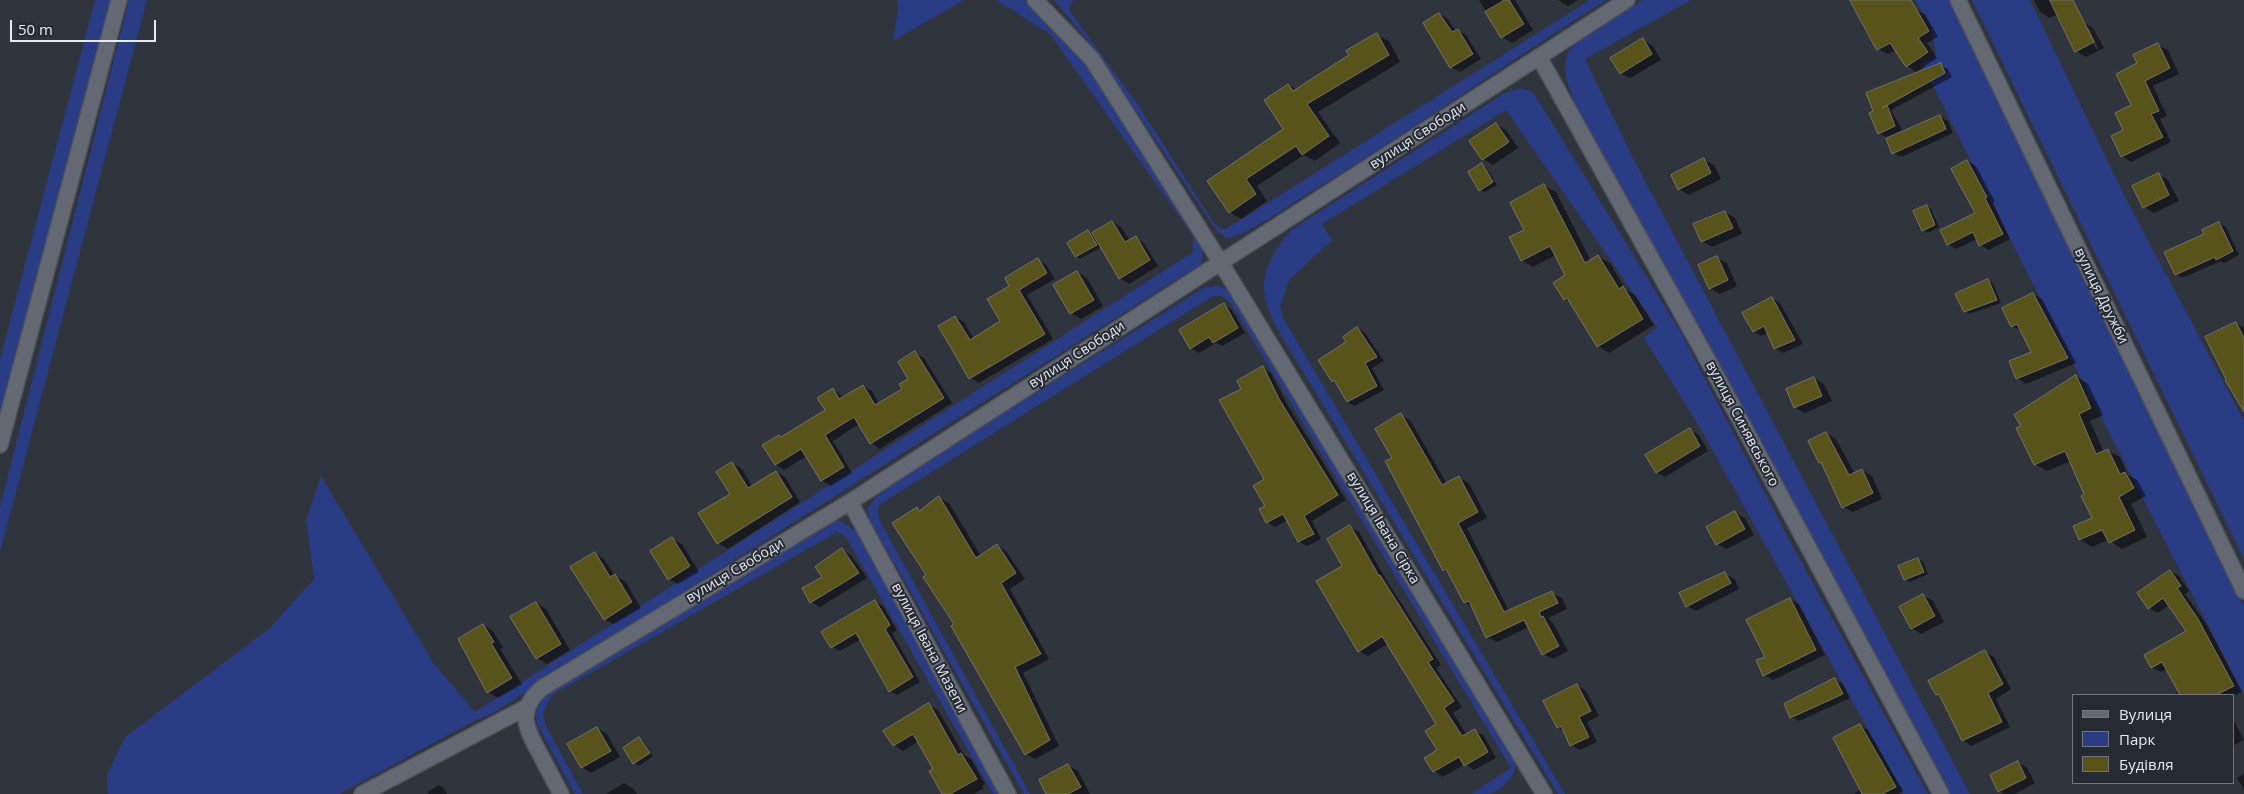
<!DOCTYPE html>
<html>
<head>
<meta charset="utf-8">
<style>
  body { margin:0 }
  #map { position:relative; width:2244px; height:794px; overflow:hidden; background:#30343d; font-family:"Open Sans",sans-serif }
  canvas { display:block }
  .legend { position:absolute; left:2072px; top:694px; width:162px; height:90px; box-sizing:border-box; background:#262a33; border:1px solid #74777f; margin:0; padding:6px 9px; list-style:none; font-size:15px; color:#e8eaf1 }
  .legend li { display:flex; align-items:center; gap:10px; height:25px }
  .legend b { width:25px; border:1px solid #74777f }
  .scale { position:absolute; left:10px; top:20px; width:146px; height:22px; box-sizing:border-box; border:2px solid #e8eaf1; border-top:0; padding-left:6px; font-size:15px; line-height:18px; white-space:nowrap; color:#e8eaf1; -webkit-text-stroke:4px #262a33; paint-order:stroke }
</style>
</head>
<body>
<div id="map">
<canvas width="2244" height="794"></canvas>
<ul class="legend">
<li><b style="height:6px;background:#646873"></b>Вулиця</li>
<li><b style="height:14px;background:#2a3c84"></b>Парк</li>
<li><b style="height:14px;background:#57531a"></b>Будівля</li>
</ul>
<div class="scale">50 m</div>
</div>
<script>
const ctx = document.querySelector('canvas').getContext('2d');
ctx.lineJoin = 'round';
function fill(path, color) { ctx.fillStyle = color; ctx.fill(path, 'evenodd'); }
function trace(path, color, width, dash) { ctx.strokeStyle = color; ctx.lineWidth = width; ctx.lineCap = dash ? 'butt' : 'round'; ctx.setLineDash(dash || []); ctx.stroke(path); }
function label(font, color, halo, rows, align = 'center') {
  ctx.font = font + ' "Open Sans",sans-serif'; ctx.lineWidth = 4; ctx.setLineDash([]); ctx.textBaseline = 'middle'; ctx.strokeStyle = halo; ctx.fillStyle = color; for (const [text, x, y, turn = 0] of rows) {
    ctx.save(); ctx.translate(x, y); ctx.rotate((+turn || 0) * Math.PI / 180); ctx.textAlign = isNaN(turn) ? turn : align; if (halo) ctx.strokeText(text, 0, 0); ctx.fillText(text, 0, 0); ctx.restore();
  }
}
const green = new Path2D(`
  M95 0H115L0 432V359Z
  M129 0H147L0 552V507Z
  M897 0H964L893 41 898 10Z
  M996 0H1024L1046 18 1082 59 1199 233C1203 244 1204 252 1201 264L493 713 474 721 339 794H108L107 775 125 737 270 628 314 579 306 521 321 476 434 664 475 712 1193 252V236L1050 34Z
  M1054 0H1073L1069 10 1138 105 1214 223 1221 229H1226L1590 0H1606C1506 63 1410 132 1309 193 1289 205 1248 235 1227 238L1217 231 1089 42Z
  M1643 0H1691L1585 59 1633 158 1970 794H1948L1595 142C1583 119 1557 78 1568 52 1575 38 1628 10 1643 0Z
  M1915 0H1949L2244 606V695L2047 312 1922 64 1936 55 1931 27Z
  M1972 0H2030L2126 199 2244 421V559Z
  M1519 88 1531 91 1536 97 1680 331 1792 545 1928 794H1904L1699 426 1644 338 1657 327 1506 110 1322 224 1332 240 1289 280 1280 307 1283 318 1565 794H1558L1278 330C1255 287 1261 267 1291 230L1503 94Z
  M1219 286 1230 291 1516 765C1514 776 1503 789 1492 793 1487 794 1478 794 1471 794L1511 768 1231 304 1222 296H1213L879 505 878 511 880 521 1030 794H1024L869 518 868 508 875 498 893 482 1205 287Z
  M833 521H841L858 533 1001 794H993L846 537 837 532 552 695 543 712 546 726 583 794H575L537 724C533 708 542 699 553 689Z`);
const shadow = new Path2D(`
  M1479 0H1515L1533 30 1512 43 1502 37Z
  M1558 0H1578L1568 6Z
  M1850 0H1892L1925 14 1938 37 1927 43 1937 58 1916 72 1907 66 1896 50 1888 54 1878 49Z
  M2034 0H2073L2083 22 2093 28 2104 48 2086 57 2076 51 2058 14 2050 18 2040 12ZM2086 28H2089L2098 48 2096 49Z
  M1439 14 1448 19 1456 32 1458 30 1466 35 1481 59 1460 72 1451 67Z
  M1377 35 1389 41 1400 62 1318 112 1340 143 1315 161 1304 155 1257 186 1267 201 1241 219 1229 212 1209 181 1285 129 1288 85 1297 90 1351 56Z
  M1643 40 1653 46 1661 60 1630 78 1620 73Z
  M2158 45 2168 50 2179 74 2153 86 2167 116 2160 119 2171 142 2131 162 2122 156 2125 131 2132 106 2139 64Z
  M1941 65 1948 69 1952 77 1891 110 1902 130 1886 137 1879 133 1871 113Z
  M1940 116 1948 121 1953 133 1901 157 1893 153Z
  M1496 124 1506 130 1518 148 1493 165 1483 159Z
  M1704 160 1714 165 1721 179 1689 195 1679 189Z
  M1967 161 1976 166 1995 202 1993 203 2010 239 1989 250 1980 245 1977 239 1956 249 1948 244 1977 214Z
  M1482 164 1486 167 1497 185 1485 192 1480 190Z
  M2158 174 2168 180 2179 201 2154 213 2144 207Z
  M1544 186 1556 192 1591 261 1598 257 1610 263 1626 290 1635 295 1654 325 1609 353 1598 346 1571 303 1565 299 1567 276 1556 255 1533 267 1521 260 1526 230Z
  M1926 206 1931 209 1939 227 1928 233 1923 230Z
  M1725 212 1735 218 1742 234 1712 247 1702 241Z
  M1112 222 1121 227 1130 241 1136 238 1144 243 1158 266 1129 284 1120 278 1101 247 1080 259 1076 256 1088 232 1092 234Z
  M2219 223 2226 227 2239 255 2224 263 2221 261 2182 278 2176 274 2206 234Z
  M1717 258 1727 263 1737 286 1720 294 1710 288Z
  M1038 260 1046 265 1055 279 1027 295 1053 339 979 383 970 378 955 317 964 322 974 339 1002 322 1011 286Z
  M1077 272 1087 278 1103 306 1081 319 1071 313Z
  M1988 281 1993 283 2001 303 1969 314 1965 311Z
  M2033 294 2042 299 2076 363 2026 384 2017 378 2033 352 2021 331 2012 326Z
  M1772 298 1780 303 1803 344 1783 353 1775 348 1768 333 1762 336 1754 332Z
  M1224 305 1232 310 1245 333 1222 346 1216 343 1199 353 1191 348Z
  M2236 323 2244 328V409Z
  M1357 328 1365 333 1384 361 1372 368 1384 390 1355 406 1347 402 1338 384 1332 381 1348 342Z
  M915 353 924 358 952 403 880 449 871 443 859 424 833 441 852 473 831 486 821 480 807 456 784 470 775 464 779 436 782 438 826 411 833 389 844 398 863 386 872 391 879 404 904 389 910 380Z
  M1263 368 1271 373 1287 404 1346 500 1312 521 1321 539 1307 546 1299 542 1288 520 1275 527 1267 522 1266 480 1243 390Z
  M2076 376 2088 384 2103 415 2090 421 2104 452 2108 450 2120 457 2128 475 2137 480 2146 496 2131 504 2147 537 2122 549 2108 540 2092 547 2080 539 2094 518 2071 461 2047 471 2035 464 2023 426Z
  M1814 378 1824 384 1832 401 1805 413 1795 408 1787 390Z
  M1401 415 1410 420 1447 484 1459 478 1469 483 1487 518 1467 528 1509 611 1552 593 1562 598 1567 609 1548 618 1553 623 1568 651 1553 659 1543 654 1529 627 1497 642 1487 637 1473 607 1465 603 1450 574 1444 570 1393 458Z
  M1690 430 1699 435 1708 451 1665 477 1656 472Z
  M1826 433 1836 439 1855 474 1862 470 1872 476 1882 499 1853 512 1843 507 1823 464 1820 462Z
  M733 464 742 469 752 486 776 472 785 477 800 502 728 549 718 543 700 514 731 495Z
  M939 498 949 503 981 556 997 545 1006 551 1025 579 1010 589 1049 659 1023 673 1059 746 1035 759 1026 754 928 575 917 508 921 511Z
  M1735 513 1745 518 1754 535 1727 549 1717 544Z
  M1350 527 1359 532 1387 581 1441 665 1436 668 1462 707 1453 713 1467 735 1475 731 1484 736 1496 758 1474 770 1465 764 1443 777 1434 771 1438 750V724L1388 644 1368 656 1359 651 1343 566ZM1387 632 1388 634 1361 651V648Z
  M672 539 682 544 699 572 678 584 668 579Z
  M842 550 851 555 867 578 820 607 811 602 824 577Z
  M595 553 604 559 615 576 625 581 641 608 614 624 604 619Z
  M1918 559 1923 562 1928 574 1910 582 1905 579Z
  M2170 571 2179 576 2189 591 2185 594 2207 625 2242 692 2233 696 2175 695V693L2179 691 2167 669 2161 672 2152 667 2188 631 2169 605 2158 613 2149 608Z
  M1725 574 1735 579 1739 589 1696 611 1687 606Z
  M1923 595 1933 601 1944 622 1921 634 1911 628Z
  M1790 599 1799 604 1825 655 1773 680 1764 675 1767 657Z
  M875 601 883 606 897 630 892 633 920 682 897 695 890 691 861 639 840 651 832 647Z
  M536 603 546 609 570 650 547 664 537 658Z
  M483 625 493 631 503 648 500 649 522 684 498 698 488 692Z
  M1985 652 1994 657 2011 689 1996 699 2010 727 1971 746 1963 740 1942 697 1936 694Z
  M1835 679 1843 684 1850 698 1799 721 1791 717Z
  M1577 685 1586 691 1599 716 1587 722 1597 742 1580 750 1571 745 1564 731 1557 727Z
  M929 705 938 710 964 755 971 759 985 784 982 786 984 788 974 794H944L935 769 919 741 903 751 894 745Z
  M2233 719 2244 740 2233 746Z
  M1860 725 1868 730 1903 791 1898 794H1854L1861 789Z
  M597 728 607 734 620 757 591 773 581 767Z
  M639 739 643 741 653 756 639 766 634 763Z
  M2018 762 2027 768 2035 783 2015 794H2005L1999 791Z
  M1068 765 1078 771 1090 794H1047Z
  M2244 774V790L2237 778Z
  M624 783 634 789 637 794H606Z
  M439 785 444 788 447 794H429L427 792Z`);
const building = new Path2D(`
  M1505 0H1509L1524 24 1501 38 1485 12Z
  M1850 0H1911L1929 31 1918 38 1928 52 1906 67 1890 43 1877 50Z
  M2050 0H2073L2094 42 2075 52Z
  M1439 13 1452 32 1458 29 1473 54 1450 68 1423 23Z
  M1377 33 1389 55 1307 104 1329 136 1302 155 1296 146 1246 179 1256 194 1229 213 1207 181 1283 129 1264 100 1288 84 1293 91 1349 55 1346 51Z
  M1643 38 1652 54 1620 74 1610 58Z
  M2158 43 2170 68 2145 81 2159 111 2151 114 2163 137 2121 157 2111 136 2123 130 2115 113 2131 105 2116 74 2137 63 2133 55Z
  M1941 63 1945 73 1882 108 1887 105 1895 126 1878 134 1869 113 1873 111 1866 93Z
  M1940 115 1946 129 1892 154 1886 139Z
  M1496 123 1509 142 1482 160 1469 141Z
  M1704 158 1711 173 1678 190 1671 175Z
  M1967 160 1987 197 1985 198 2003 234 1979 246 1973 232 1947 245 1940 230 1975 213 1951 169Z
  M1482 163 1493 182 1479 191 1468 172Z
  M2159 173 2169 195 2143 208 2132 186Z
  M1544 184 1585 263 1598 255 1619 289 1623 286 1643 319 1597 347 1567 298 1564 300 1553 283 1565 275 1550 246 1521 261 1509 237 1524 230 1510 203Z
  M1927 205 1935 225 1922 231 1913 211Z
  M1725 211 1733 228 1701 242 1693 224Z
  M1112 221 1125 242 1136 236 1150 260 1119 279 1092 233Z
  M2219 222 2233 251 2216 260 2215 257 2175 275 2164 252 2204 234 2202 230Z
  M1088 230 1097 245 1075 257 1067 243Z
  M1717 256 1728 280 1709 289 1698 265Z
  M1038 258 1047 273 1019 290 1045 334 969 379 938 326 955 316 970 340 1000 321 987 299 1009 286 1005 278Z
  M1077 271 1094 300 1070 314 1053 285Z
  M1988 279 1997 300 1964 312 1955 294Z
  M2033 293 2068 358 2016 379 2009 361 2031 352 2017 324 2011 327 2002 308Z
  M1772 297 1795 340 1774 349 1764 326 1753 332 1742 313Z
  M1224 303 1238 328 1213 343 1209 337 1190 349 1179 330Z
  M2236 322 2244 338V412L2225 380 2226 379 2205 337Z
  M1357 327 1377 357 1365 363 1377 386 1347 402 1334 380 1332 382 1318 360 1346 342 1343 337Z
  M915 351 944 398 870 444 854 417 825 435 844 467 821 481 801 449 775 465 762 445 779 435 781 437 825 410 817 398 833 388 839 399 863 385 875 405 902 389 899 384 908 379 898 362Z
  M1263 366 1279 399 1338 495 1304 516 1314 534 1298 542 1283 514 1266 523 1259 509 1265 506 1253 486 1264 479 1219 400 1241 389 1237 381Z
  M2076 375 2091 408 2079 414 2096 454 2108 449 2120 474 2125 472 2134 488 2119 497 2135 530 2109 543 2102 530 2079 540 2073 526 2092 518 2081 496 2084 494 2065 451 2034 465 2016 428 2021 426 2014 415Z
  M1814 377 1822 396 1794 408 1786 389Z
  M1401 413 1442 485 1459 476 1478 512 1458 523 1504 612 1552 591 1558 603 1539 612 1541 617 1543 616 1559 646 1542 655 1524 620 1486 638 1469 601 1464 603 1446 569 1443 571 1385 461 1392 458 1375 429Z
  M1690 428 1700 446 1656 473 1645 455Z
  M1826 432 1849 475 1862 469 1873 493 1842 508 1821 462 1819 463 1808 441Z
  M732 462 748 488 776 471 792 497 717 544 698 513 730 494 716 472Z
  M939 496 976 558 997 544 1016 573 1001 583 1041 654 1015 667 1050 740 1025 755 951 626 954 624 923 577 926 575 892 523 917 507 919 511Z
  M1735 511 1745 529 1716 545 1706 527Z
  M1350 525 1379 576 1380 575 1433 659 1428 662 1454 701 1444 708 1462 736 1475 729 1488 752 1464 766 1459 757 1433 772 1424 758 1437 750 1425 731 1436 724 1382 636 1358 652 1316 581 1342 566 1327 539Z
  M672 537 690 566 668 580 650 551Z
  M842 548 859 573 810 603 802 588 822 577 815 567Z
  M595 552 610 577 615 574 632 602 604 620 570 567Z
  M1918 558 1924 572 1904 580 1898 566Z
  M2170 570 2181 586 2177 588 2198 619 2234 686 2216 695H2180L2162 662 2151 668 2144 655 2186 631 2163 598 2148 609 2137 593Z
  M1725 572 1731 583 1686 607 1679 593Z
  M1923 594 1935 616 1911 629 1899 607Z
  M1790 598 1816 650 1763 676 1756 660 1765 657 1746 620Z
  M875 600 890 625 885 629 913 677 889 692 856 633 831 648 821 632Z
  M536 602 561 644 536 659 510 617Z
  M483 624 494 642 491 643 512 678 487 693 458 639Z
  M1985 650 2003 684 1988 693 2002 722 1962 741 1939 694 1936 695 1928 681Z
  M1835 678 1843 694 1790 718 1784 704Z
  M1577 684 1591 711 1579 717 1589 737 1570 746 1561 726 1557 728 1543 701Z
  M929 703 958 755 961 753 977 779 950 794H942L929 771 933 769 913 734 893 746 883 731Z
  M1860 724 1896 787 1882 794H1862L1833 738Z
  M597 727 611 751 581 768 567 744Z
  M639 737 650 753 633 764 623 748Z
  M2018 761 2026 778 1998 792 1990 775Z
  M1068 764 1081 787 1068 794H1046L1039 780Z`);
const minor = new Path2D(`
  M1035 0 1092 59 1221 263 1544 794
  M1958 0 2244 591
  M1539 57 1705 355 1941 794
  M0 445 119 0
  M850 502 1008 794
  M362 794 527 707
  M561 794C554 781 548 769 541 756 527 730 515 711 542 688L850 502 1627 0`);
const streetNames = [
  ["вулиця Свободи",1418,136,-33],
  ["вулиця Дружби",2101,296,64],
  ["вулиця Свободи",1077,355,-33],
  ["вулиця Синявського",1742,424,62],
  ["вулиця Івана Сірка",1383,528,59],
  ["вулиця Свободи",735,571,-31],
  ["вулиця Івана Мазепи",929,648,62]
];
fill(green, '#2a3c84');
fill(shadow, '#0007');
fill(building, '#57531a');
trace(building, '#747367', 1);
trace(minor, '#4e5159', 18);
trace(minor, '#646873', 15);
label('14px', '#e8eaf1', '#262a33', streetNames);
</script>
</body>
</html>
